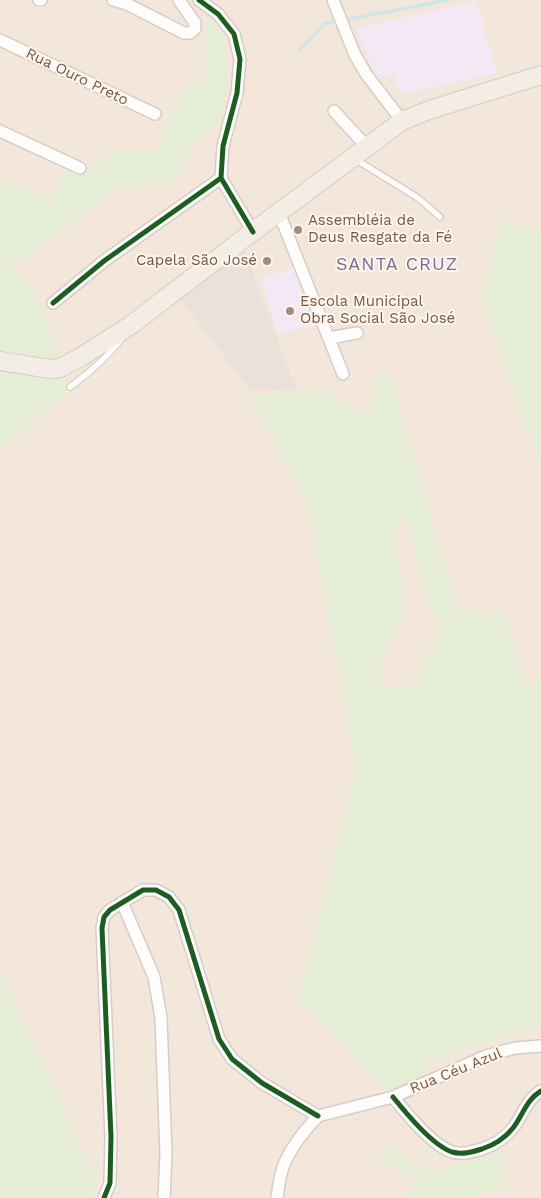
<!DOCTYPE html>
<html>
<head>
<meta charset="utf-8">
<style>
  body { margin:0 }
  canvas { display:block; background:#f7f1eb }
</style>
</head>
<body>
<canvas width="541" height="1198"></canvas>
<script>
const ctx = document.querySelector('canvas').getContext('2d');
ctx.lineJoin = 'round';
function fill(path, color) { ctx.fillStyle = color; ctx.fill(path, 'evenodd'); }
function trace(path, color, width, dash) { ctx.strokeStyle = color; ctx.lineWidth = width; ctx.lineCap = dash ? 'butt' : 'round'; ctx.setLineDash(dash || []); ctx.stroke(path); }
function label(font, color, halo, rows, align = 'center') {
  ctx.font = font + ' "Work Sans",sans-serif'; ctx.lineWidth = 4; ctx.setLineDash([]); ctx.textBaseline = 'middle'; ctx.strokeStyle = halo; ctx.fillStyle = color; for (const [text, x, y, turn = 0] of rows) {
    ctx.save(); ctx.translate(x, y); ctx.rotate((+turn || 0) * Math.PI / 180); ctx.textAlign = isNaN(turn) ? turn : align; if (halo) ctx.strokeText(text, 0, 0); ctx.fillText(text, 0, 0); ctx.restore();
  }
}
const residential = new Path2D(`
  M0 0H541V1198H91L97 1183 0 969V450L72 389 34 289 11 267 128 183 142 188 157 183 180 168 197 139 211 130 205 21 206 82 169 113 160 152 111 151 86 174 67 167 50 200 0 179Z`);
const industrial = new Path2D(`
  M244 249 296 389 251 391 180 299Z`);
const education = new Path2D(`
  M477 1 497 73 413 92H399L396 74 377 79 356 28Z
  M294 268 303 297 315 326 277 334 261 278Z`);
const green = new Path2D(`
  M205 20 218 27 225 40 227 86 225 102 222 117 211 131 197 139 180 168 169 189 157 183 142 188 127 183 11 267 34 289 72 389 0 450V179L50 200 67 167 86 174 111 151H160L169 114 190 85 206 81Z
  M502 220 541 233V463L515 399 481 297Z
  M378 374 390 375 458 610 505 614 524 683 541 678V1024L441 1058 427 1065 420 1080 389 1093 298 997 356 768 309 510 250 397 323 390 366 417ZM404 516C407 527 412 538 415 550 421 579 421 598 441 623L437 639 420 666 417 682 404 689 388 688 380 675 387 645 400 626 402 592 394 529Z
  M0 969 97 1183 91 1198H0Z
  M388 1144 431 1172 501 1152 507 1186 471 1198H405L418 1180 380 1159Z`);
const stream = new Path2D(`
  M344 20 448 0
  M300 50 324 24 338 21`);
const service = new Path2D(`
  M355 159 418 198 440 217
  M70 387C89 373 107 358 121 339`);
const minor = new Path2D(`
  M39 0H41
  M113 0 127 4 184 33H190L195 29V23L179 0
  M199 0 218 14 234 34 240 59 237 93 223 146 221 178 253 232
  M333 0 355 55 366 74 402 121
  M0 40 155 114
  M334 111 367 147
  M0 131 80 168
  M279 213 343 374
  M53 303 104 261 221 178
  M329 338 357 333
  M122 902 154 977 161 1018 166 1154 164 1198
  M393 1097C406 1113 432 1145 452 1152 462 1155 472 1152 482 1149 494 1145 505 1138 513 1128 523 1115 526 1100 541 1091
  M104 1198 110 1183 111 1137 102 928 104 917 110 910 143 890H156L169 897 179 910 219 1039 232 1059 262 1083 318 1116
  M277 1198C278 1190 279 1182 281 1174 286 1153 303 1132 318 1116L393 1097 486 1056 515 1048 541 1046`);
const primary = new Path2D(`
  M0 361 50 369 60 368 79 358 131 325 243 239 402 121 429 110 541 75`);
const cycleway = new Path2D(`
  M199 0 218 14 234 34 240 59 237 93 223 146 221 178 253 232
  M53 303 104 261 221 178
  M393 1097C406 1113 432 1145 452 1152 462 1155 472 1152 482 1149 494 1145 505 1138 513 1128 523 1115 526 1100 541 1091
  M104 1198 110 1183 111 1137 102 928 104 917 110 910 143 890H156L169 897 179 910 219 1039 232 1059 262 1083 318 1116`);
const markers = [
  [298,230,5,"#a48c81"],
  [267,261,5,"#a48c81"],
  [290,311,5,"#a48c81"]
];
const streetNames = [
  ["Rua Ouro Preto",77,77,26],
  ["Rua Céu Azul",456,1071,-22]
];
const poiNames = [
  ["Assembléia de",308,221],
  ["Deus Resgate da Fé",308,238],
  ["Capela São José",257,261,"right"],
  ["Escola Municipal",300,302],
  ["Obra Social São José",300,319]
];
const quarterNames = [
  ["SANTA CRUZ",397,265]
];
fill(residential, '#f3e6da');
fill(industrial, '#ebe1db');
fill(education, '#f3e8f3');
fill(green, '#e5eed4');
trace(stream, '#cbe8e9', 3);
trace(service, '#d6cdc7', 8);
trace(minor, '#d6cdc7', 14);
trace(primary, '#d6cbc5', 20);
trace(service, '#fefdfc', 5.5);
trace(minor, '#fefdfc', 11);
trace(primary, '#f3ede5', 18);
trace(cycleway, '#1b5e20', 5);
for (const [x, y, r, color] of markers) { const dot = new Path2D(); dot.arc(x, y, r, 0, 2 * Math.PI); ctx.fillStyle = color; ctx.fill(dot); trace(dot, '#fff6ec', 2); }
label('15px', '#785648', '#fff6ec', streetNames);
label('15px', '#785648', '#fff6ec', poiNames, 'left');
ctx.letterSpacing = '1px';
label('18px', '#85639b', '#fff6ec', quarterNames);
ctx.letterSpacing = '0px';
</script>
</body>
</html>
